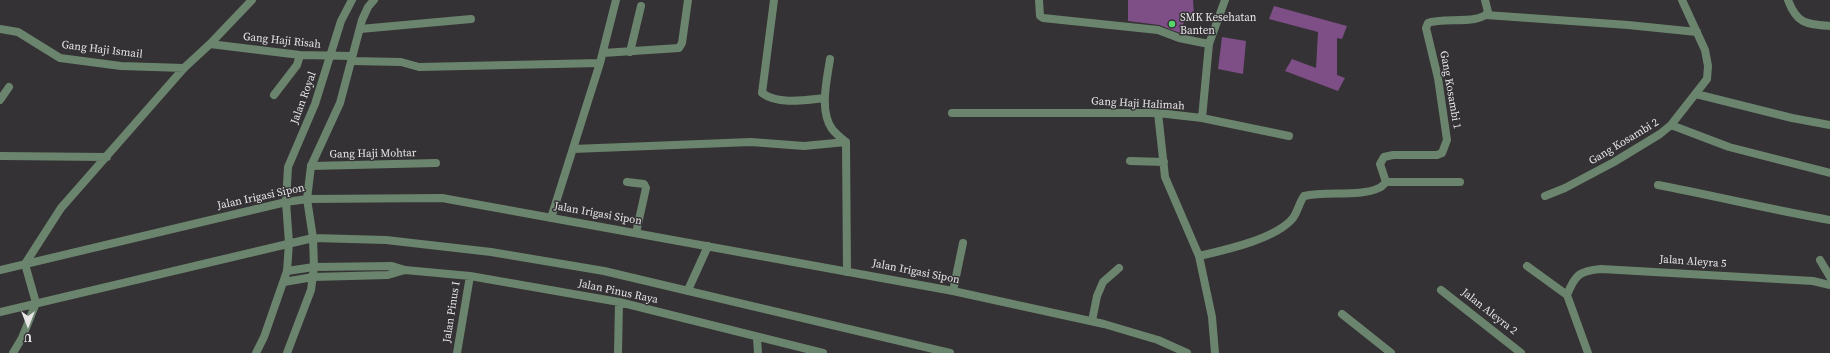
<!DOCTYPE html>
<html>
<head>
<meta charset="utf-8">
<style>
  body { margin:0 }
  #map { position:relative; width:1830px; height:353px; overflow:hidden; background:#343234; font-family:"Source Serif 4",serif }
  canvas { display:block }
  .north { position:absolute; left:8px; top:305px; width:40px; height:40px; -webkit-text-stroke:3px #343234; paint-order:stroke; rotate:180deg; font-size:11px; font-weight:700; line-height:16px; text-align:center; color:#e7e5e7 }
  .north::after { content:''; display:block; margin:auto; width:14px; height:18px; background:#e7e5e7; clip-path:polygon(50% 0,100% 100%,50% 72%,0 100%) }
</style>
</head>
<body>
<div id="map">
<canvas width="1830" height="353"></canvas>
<div class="north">U</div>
</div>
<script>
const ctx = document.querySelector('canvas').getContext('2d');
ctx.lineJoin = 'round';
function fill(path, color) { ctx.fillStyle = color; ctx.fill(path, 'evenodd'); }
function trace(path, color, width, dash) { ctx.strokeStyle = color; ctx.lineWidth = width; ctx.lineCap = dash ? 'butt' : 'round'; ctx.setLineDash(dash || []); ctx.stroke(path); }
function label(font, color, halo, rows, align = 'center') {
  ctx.font = font + ' "Source Serif 4",serif'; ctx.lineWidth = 3; ctx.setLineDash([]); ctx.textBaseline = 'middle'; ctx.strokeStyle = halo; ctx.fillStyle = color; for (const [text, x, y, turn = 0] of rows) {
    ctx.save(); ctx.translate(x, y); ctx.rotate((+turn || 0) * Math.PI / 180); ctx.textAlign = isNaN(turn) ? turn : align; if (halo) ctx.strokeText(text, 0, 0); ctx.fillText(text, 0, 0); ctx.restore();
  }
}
const building = new Path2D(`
  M1128 0H1193L1194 15 1187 14 1180 33 1159 25 1128 21Z
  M1274 6 1347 26 1342 39 1337 38V75L1345 78 1338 91 1285 71 1292 59 1316 68 1318 32 1269 19Z
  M1222 37 1246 41 1243 74 1218 69Z`);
const service = new Path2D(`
  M360 29 471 19
  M953 291 963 243
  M1092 321 1097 296 1103 282 1119 268`);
const minor = new Path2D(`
  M774 0 762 93C778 105 806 100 825 98
  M1039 0 1040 16 1043 18 1158 30 1179 38 1209 44
  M1788 0C1797 24 1806 24 1830 26
  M1486 15 1628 25 1697 32
  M0 29 18 32 60 58 121 66 184 68
  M210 44 300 55 352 56
  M630 52 641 6
  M603 53 679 48 682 43 688 0
  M830 59C827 80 819 110 832 129 836 134 841 138 846 142L847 272
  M351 61 401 62 419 67 600 63
  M1696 94 1792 118 1830 125
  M274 95 297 65 300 55
  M0 100 9 87
  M952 113H1158L1202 118 1209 44 1225 0
  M1158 113 1165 177 1199 256 1212 317 1215 353
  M1202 118 1289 136
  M1671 125 1729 147 1830 173
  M573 149 751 142 804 146 846 142
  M0 156 107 157
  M1130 161 1164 162
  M311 166 436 163
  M627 182 644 184 646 188 636 233
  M1386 182H1460
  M1658 185C1716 196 1772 210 1830 220
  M1545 196 1565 188 1614 162 1660 134 1671 125 1707 79 1708 66 1705 50 1682 0
  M551 218 600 63 616 0
  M1199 256C1225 250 1276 239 1293 218 1298 211 1299 203 1304 196 1326 191 1360 197 1379 188 1382 187 1384 184 1386 182L1380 164 1384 157 1393 155H1437L1442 153 1447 140 1438 78 1426 28 1428 23C1443 17 1480 25 1488 12L1485 0
  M1820 260 1830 277
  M1527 266 1567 295 1588 353
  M287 271 314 267 392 266 405 270 470 276 619 302 823 353
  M284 282 313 277 388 275 405 270
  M1441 290 1521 353
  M1567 295C1575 275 1579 271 1601 269L1813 281 1830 285
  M1342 314 1391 353
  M757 338 758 353
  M13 353 22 338 36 303 25 264 61 208 184 68 210 44 252 0
  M457 353 470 276
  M618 353 619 302`);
const tertiary = new Path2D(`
  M0 270 286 202 307 199 442 198 953 291 1104 324 1158 340 1187 353
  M688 290 708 246
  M0 312 313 238 386 240 491 252 604 271 950 353
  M256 353 264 337 287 271 289 243 286 202 288 167 315 104 341 21 352 0
  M287 353 311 290 314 267 313 238 307 199 311 166 340 103 362 20 368 7 374 0`);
const markers = [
  [1172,24,4,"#5ad56e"]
];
const poiNames = [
  ["SMK Kesehatan",1180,18],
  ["Banten",1180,31]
];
const streetNames = [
  ["Gang Haji Risah",282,41,6],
  ["Gang Haji Ismail",102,50,7],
  ["Gang Kosambi 1",1450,90,80],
  ["Jalan Royal",304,98,-70],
  ["Gang Haji Halimah",1138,104,3],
  ["Gang Kosambi 2",1624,142,-31],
  ["Gang Haji Mohtar",373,154,-1],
  ["Jalan Irigasi Sipon",261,197,-12],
  ["Jalan Irigasi Sipon",598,214,10],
  ["Jalan Aleyra 5",1693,262,4],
  ["Jalan Irigasi Sipon",916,272,11],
  ["Jalan Pinus Raya",618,292,12],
  ["Jalan Pinus I",452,312,-81],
  ["Jalan Aleyra 2",1489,312,38]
];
fill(building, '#7e4f86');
trace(service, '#6b846d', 8);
trace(minor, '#6b846d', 8);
trace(tertiary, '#6b846d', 8);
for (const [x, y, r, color] of markers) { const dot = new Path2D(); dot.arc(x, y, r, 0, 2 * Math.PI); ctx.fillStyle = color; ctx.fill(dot); trace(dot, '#343234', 1.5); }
label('11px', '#e7e5e7', '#343234', poiNames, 'left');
label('11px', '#e7e5e7', '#343234', streetNames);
</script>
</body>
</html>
